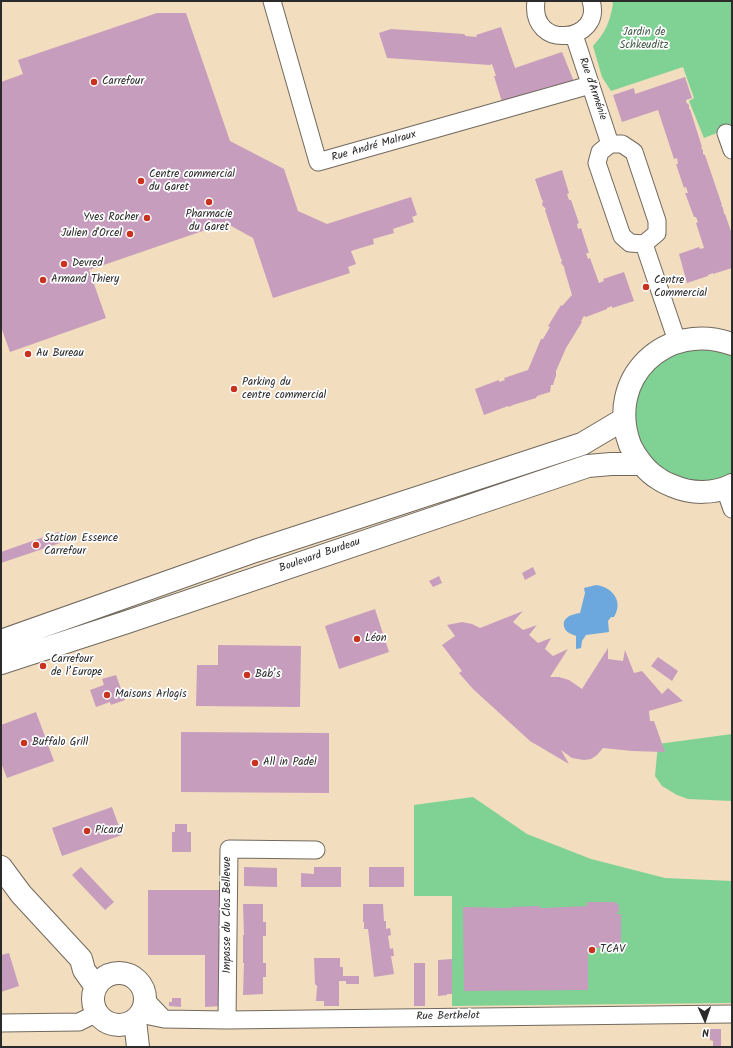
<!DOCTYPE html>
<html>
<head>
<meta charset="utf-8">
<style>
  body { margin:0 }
  #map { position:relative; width:733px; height:1048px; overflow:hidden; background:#f2ddbe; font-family:Kalam,sans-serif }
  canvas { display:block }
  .frame { position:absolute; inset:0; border:2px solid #2b2b2b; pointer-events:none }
  .north { position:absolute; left:685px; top:1000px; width:40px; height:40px; -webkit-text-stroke:3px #fff; paint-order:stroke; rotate:177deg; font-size:11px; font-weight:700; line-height:16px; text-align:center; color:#2b2b2b }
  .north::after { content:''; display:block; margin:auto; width:14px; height:18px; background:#2b2b2b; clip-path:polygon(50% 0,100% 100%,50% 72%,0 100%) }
</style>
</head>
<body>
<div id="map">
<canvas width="733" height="1048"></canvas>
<div class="frame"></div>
<div class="north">N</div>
</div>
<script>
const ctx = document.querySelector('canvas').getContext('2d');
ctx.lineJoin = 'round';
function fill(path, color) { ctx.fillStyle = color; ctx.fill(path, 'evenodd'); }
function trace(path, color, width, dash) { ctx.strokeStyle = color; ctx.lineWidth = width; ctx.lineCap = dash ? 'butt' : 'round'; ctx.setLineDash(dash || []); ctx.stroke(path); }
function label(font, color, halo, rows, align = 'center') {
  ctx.font = font + ' Kalam,sans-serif'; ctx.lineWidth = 3.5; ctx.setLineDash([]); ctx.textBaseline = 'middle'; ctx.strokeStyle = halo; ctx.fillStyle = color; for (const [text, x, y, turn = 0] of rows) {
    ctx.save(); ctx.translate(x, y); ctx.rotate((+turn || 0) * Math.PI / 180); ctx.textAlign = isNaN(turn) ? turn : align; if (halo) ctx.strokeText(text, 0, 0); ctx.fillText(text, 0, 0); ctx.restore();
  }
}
const green = new Path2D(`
  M612 1H732V127L704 138 689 101 694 98 683 67 611 91 602 77 593 46C606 32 610 21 613 4Z
  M716 349 732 355V474C722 478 713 481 702 482 661 484 632 447 634 408 635 395 641 379 651 369 657 364 672 355 679 351 686 348 707 349 716 349Z
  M732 734V801L688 799 677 795 662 786 655 776 658 744Z
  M473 797 527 834 591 859 665 878 732 881V1003L452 1006V896H414V805Z`);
const water = new Path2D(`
  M596 585C612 587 624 601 614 617H611L608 621 609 632 586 635 582 641 581 648 576 649V636C572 634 567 633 565 629 560 618 572 614 580 613L585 593 584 588Z`);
const building = new Path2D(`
  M157 13H186L230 141 284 169 298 211 327 224 411 197 417 215 412 217 414 222 393 229 394 233 373 239 374 244 351 251 356 264 348 267 350 273 273 298 253 238 226 223 89 270 106 318 10 352 1 327V82L23 74 18 60Z
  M501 27 515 68 562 52 575 84 553 91 551 86 502 102 494 76H496L492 64 490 65 387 58 379 33 391 29 464 34 466 36 477 37 476 35Z
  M685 77 692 98 686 100V102L689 105V109H690L702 147 701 148 703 150V154L705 155 722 205H721L723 208 724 214H725L732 234V268L713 274V273L708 275V276L687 283 679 254 699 247 700 249 704 248 696 223 698 222 696 217H694L685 193H688L686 187 684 188 676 164H678L677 158 674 159 658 110 622 122 613 95 634 88 635 94Z
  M562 170 569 193 567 194 569 200H571L579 223 577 224 578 229 581 228 589 253H586L588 259 590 258 599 283 604 281 603 279 624 272 634 301 612 308V306L607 308V309L586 317 584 316 581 321 582 322 566 348 556 371V376L555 378 553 385H551L550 392 537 396 536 398 513 405 509 407 508 406 484 415 475 389 499 380V382L505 380 504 378 528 370 541 339H543L550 327 548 326 561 305 562 306 572 295 564 268H565L561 263 562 260 561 259 545 210 546 209 542 205 543 200H542L535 179Z
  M58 532 72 539 1 563V552Z
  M533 567 536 574 525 580 522 573Z
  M439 576 442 583 433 587 429 581Z
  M375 609 389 652 339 669 325 626Z
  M523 611 513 622 523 630 537 625 529 635 538 643 551 638 545 649 553 656 568 649 550 677H559L569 680 582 689 608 648V659L623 661 625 650 634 673 642 671 662 694 668 688 683 701 649 711 650 721H654L665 752 632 751 603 748 597 755 591 759 584 760 572 758 561 750 569 764 530 741 473 689 459 673 462 671 442 645 455 636 447 625 462 622 472 624 480 628Z
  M218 645 301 646 300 707 196 706 197 665H218Z
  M658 657 678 671 672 681 651 666Z
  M116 675 125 700 111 705 110 702 96 707 90 690 104 685 102 679Z
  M36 712 54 761 7 778 1 763V725Z
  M181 732 329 733V793L181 792Z
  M112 807 122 835 62 856 52 828Z
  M175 824H187V832H191V852H172V832H175Z
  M81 867 114 902 105 910 72 875Z
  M244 867 277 868V887L244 886Z
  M314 867H341V887H301V873L314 874Z
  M369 867H404V887H369Z
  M148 890H221V1006L205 1007V955H148Z
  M587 902H613L617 903 619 906V911L616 914H621V949L614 950 605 949V948H588V990L464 991 463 907 511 908 510 907 540 906V908H544L587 906Z
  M243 904H263V922H266V936H263V963H266V977H263V994L243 995 244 963H243V935H244Z
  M363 904H383L384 921H386V929L390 928 391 935 388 936 390 949 393 948 394 956H391L394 974 374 977 368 929H364V922H363Z
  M9 953 19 986 1 992V955Z
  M314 958H340V967H343V976H359V984H346V981H339V1006H324V1001H316L317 987H318L315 984Z
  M452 959V994H447V995L438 996V960Z
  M414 963H425V1006H414Z
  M172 998H181V1007L169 1006V1002H172Z
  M710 1029H721V1047H713V1041L710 1040Z`);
const minor = new Path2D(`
  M272 1 318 162 590 85
  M536 1C529 52 604 42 591 1
  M574 35 610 144
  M726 133 732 150
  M610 144H622L634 152 657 221V233L644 244 630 243 622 236 597 163 600 152Z
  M644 244 677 341
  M725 489 732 509
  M145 999 164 1019
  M140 1014 164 1019 227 1020 732 1014
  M227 1020 229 849 316 850
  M1 1023 79 1022 97 1013`);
const major = new Path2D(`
  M732 344C666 320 605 378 630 445 636 458 647 472 659 479 663 482 668 484 673 486 691 494 715 494 732 485
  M1 641 255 551 582 444 624 419
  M1 663 127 622 588 466 611 464H642
  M1 867 21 894 81 959 84 970 96 987
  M93 999a26 26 0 1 1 52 0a26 26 0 1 1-52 0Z
  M135 1020 138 1047`);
const markers = [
  [94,82,4,"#c8321e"],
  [141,181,4,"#c8321e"],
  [209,202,4,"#c8321e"],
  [147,218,4,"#c8321e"],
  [130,234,4,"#c8321e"],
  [64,264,4,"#c8321e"],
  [43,280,4,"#c8321e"],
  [646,287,4,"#c8321e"],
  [28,354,4,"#c8321e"],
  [234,389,4,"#c8321e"],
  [36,545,4,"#c8321e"],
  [357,639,4,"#c8321e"],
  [43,666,4,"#c8321e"],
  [247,675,4,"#c8321e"],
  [107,695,4,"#c8321e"],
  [24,743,4,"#c8321e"],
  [255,763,4,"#c8321e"],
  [87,831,4,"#c8321e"],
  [592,950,4,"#c8321e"]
];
const parkNames = [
  ["Jardin de",644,33],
  ["Schkeuditz",644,46]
];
const poiNames = [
  ["Carrefour",102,82],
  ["Centre commercial",149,175],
  ["du Garet",149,188],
  ["Pharmacie",209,215,"center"],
  ["du Garet",209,228,"center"],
  ["Yves Rocher",139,218,"right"],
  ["Julien d'Orcel",122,234,"right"],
  ["Devred",72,264],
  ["Armand Thiery",51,280],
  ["Centre",654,281],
  ["Commercial",654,294],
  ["Au Bureau",36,354],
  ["Parking du",242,383],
  ["centre commercial",242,396],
  ["Station Essence",44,539],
  ["Carrefour",44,552],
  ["Léon",365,639],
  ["Carrefour",51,660],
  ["de l’Europe",51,673],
  ["Bab’s",255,675],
  ["Maisons Arlogis",115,695],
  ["Buffalo Grill",32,743],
  ["All in Padel",263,763],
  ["Picard",95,831],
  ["TCAV",600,950]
];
const streetNames = [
  ["Rue d'Arménie",592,89,71],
  ["Rue André Malraux",374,147,-16],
  ["Boulevard Burdeau",320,556,-19],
  ["Impasse du Clos Bellevue",228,915,-90],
  ["Rue Berthelot",448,1017,-1]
];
fill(green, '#7fd294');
fill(water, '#6ca8dd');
fill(building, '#c79dbe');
trace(minor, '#71695e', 19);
trace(major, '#71695e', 24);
trace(minor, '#fff', 17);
trace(major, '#fff', 22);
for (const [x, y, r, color] of markers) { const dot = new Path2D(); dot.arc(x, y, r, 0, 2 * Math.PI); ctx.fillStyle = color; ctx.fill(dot); trace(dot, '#fff', 1.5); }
label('11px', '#445d4a', '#fff', parkNames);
label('11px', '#2b2b2b', '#fff', poiNames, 'left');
label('11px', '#2b2b2b', '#fff', streetNames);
</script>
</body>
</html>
